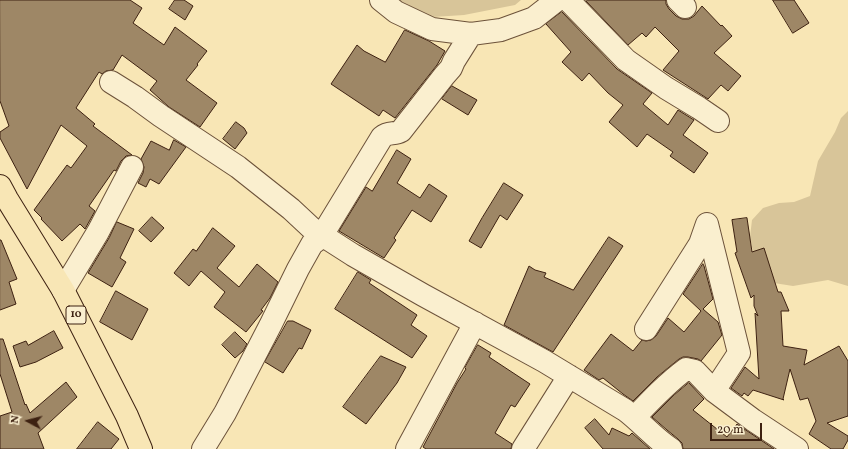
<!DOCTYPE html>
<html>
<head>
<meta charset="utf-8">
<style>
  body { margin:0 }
  #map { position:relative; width:848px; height:449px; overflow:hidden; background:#f8e6b5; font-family:Vollkorn,serif }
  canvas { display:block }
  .north { position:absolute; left:8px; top:401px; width:40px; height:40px; -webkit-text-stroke:3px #faefcf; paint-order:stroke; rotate:277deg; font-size:11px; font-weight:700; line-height:16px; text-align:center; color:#3d2111 }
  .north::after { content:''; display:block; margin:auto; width:14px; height:18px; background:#3d2111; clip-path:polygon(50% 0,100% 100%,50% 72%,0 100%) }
  .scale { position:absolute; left:710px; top:423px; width:52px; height:18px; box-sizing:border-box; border:2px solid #3d2111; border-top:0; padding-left:5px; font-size:12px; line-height:14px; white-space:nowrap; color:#3d2111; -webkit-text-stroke:3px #faefcf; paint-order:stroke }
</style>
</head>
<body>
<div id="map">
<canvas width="848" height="449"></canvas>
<div class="north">N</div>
<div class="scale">20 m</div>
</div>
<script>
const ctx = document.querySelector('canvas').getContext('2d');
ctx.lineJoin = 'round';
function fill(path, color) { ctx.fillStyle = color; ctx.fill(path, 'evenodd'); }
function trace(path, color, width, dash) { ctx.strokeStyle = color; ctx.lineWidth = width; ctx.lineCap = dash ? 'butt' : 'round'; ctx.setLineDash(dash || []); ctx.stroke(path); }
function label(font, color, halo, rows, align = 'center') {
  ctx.font = font + ' Vollkorn,serif'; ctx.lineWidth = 3.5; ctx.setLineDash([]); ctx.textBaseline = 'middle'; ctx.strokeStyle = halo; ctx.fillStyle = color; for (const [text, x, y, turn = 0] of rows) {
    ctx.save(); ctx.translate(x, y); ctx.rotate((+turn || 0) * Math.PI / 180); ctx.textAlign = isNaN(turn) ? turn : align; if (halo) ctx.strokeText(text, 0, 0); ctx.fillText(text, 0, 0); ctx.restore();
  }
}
const green = new Path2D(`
  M397 0H521L515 5 464 15 417 18Z
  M848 111V286L828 280 793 286 774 283 753 252 750 237 752 220 763 208 779 203 794 202 810 196 818 161 835 132 841 118Z`);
const building = new Path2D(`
  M0 0H130L142 8 133 23 164 45 175 27 207 51 197 64 198 65 186 80 217 103 200 127 169 107 150 90 157 81 122 55 113 70 106 71 102 74 99 72 76 108 95 124 93 126 132 155 126 156 121 161 116 171 114 170 89 206 95 211 85 229 80 224 62 241 41 219 42 218 34 210 67 165 71 168 87 146 61 125 27 189 0 138V132L9 126 0 101Z
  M175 0H184L193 6 185 20 169 9Z
  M587 0H666V4L669 9 676 16 682 19H689L694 16 702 6 721 26 722 25 732 36 714 53 741 76 728 91 721 85 708 99 663 70 679 51 655 27 646 37 642 33 628 45 586 1Z
  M773 0H794L809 23 793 33Z
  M562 12 617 69 652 93 643 104 668 125 678 110 694 120 683 135 708 153 694 173 670 156 673 152 647 134 637 147 609 122 623 105 608 93 589 73 582 81 562 62 571 52 546 24Z
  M405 30 429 41 445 51 437 65 395 118 383 110 379 116 331 84 357 45 364 51 385 62Z
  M452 86 477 100 468 115 442 99Z
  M236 122 244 128 247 133 235 149 223 139Z
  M174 140 186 147 159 184 150 179 146 187 138 183 143 173 144 167 141 159 151 141 169 150Z
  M397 150 411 159 397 183 420 198 429 184 447 196 431 222 412 210 394 238 396 240 384 258 339 231 366 187 372 191Z
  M504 183 523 195 507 220 500 215 481 248 469 241 482 218Z
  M152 217 164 228 151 242 139 231Z
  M747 218 752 252 764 248 778 292H781L789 311H781L783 346 807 350 804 365 839 346 848 361V416L827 423 848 436V440L843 449H831L809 434 816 421 808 398 800 400 790 369 783 399 784 400 753 390 748 396 744 393 742 396 731 388 745 367 759 379 755 313 758 316 754 306V295L751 298 735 253 737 252 732 220Z
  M117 222 134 229 120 258 126 262 112 287 88 273 109 238Z
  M213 228 235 246 217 268 239 287 257 264 278 282 270 298 261 310 263 311 246 332 214 307 225 292 201 271 189 286 174 273 193 249 196 251Z
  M609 237 623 246 553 352 504 325 529 266 535 270 546 273 544 277 573 290Z
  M0 240H1L17 279 9 282 16 304 0 310Z
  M703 264 704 266 713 299 703 309 718 322 722 335 701 361 698 359 688 357H683L679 359 657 377 633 401 623 394 603 378 599 380 584 370 611 334 633 351 642 340 646 341 651 340 656 336 668 318 684 332 701 311 683 294 700 268Z
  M358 272 371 280 369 283 417 315 411 325 427 336 412 358 335 309Z
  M116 291 148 309 132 340 100 322Z
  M288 321H293L311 330 302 349 299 348 283 373 265 362Z
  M54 331 63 348 36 362 20 367 13 346 26 341 28 345Z
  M235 332 247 344 243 351 235 358 222 345Z
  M0 339H3L25 405 26 404 30 413 66 382 77 397 38 433 44 449H0V416L12 412 0 374Z
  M478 345 491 353 489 357 530 384 515 407 511 405 495 433 512 444 511 449H426L423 447 457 383 466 369 465 368Z
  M381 356 406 367 397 383 366 424 343 407Z
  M689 383 704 399 693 410 727 437 737 424 774 449H683L682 443 678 439 667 430 652 417 674 395Z
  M595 419 609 435 612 428 629 436 632 433 650 449H603L585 428Z
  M98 422 119 439 111 449H77Z`);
const minor = new Path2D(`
  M381 0 396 12 432 29 471 34 501 30 534 18 557 0
  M568 0 626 60 666 88 699 108 718 121
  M678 0 685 7
  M111 82 135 97 161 116 238 167 291 209 321 237 382 137C389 131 394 135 401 131L444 76 451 68 454 61 471 34
  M63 290 98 232 132 167
  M646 329 700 244 707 224 739 353 714 391
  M635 417C651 400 667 383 686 369L695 371 714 391 753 420 797 449
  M203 449 225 413 271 324 298 269 312 244 321 237 328 239 353 255 423 295 544 361 625 410C641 422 654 438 671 449
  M407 449 475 323
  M523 449 569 376`);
const highway = new Path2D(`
  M0 186 7 199 63 290 127 416 141 449`);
const shields = [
  [76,315,20]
];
const shieldNames = [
  ["10",76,315]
];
fill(green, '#d8c599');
fill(building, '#9e8766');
trace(building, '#3d2111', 1);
trace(minor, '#6c523a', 24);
trace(highway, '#3d2111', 24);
trace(minor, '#faefcf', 22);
trace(highway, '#f8e6b5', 22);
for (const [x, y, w] of shields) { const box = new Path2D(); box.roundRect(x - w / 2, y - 9, w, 18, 3); ctx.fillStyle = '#faefcf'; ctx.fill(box); trace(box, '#3d2111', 1); }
label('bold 11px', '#3d2111', null, shieldNames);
</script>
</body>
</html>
